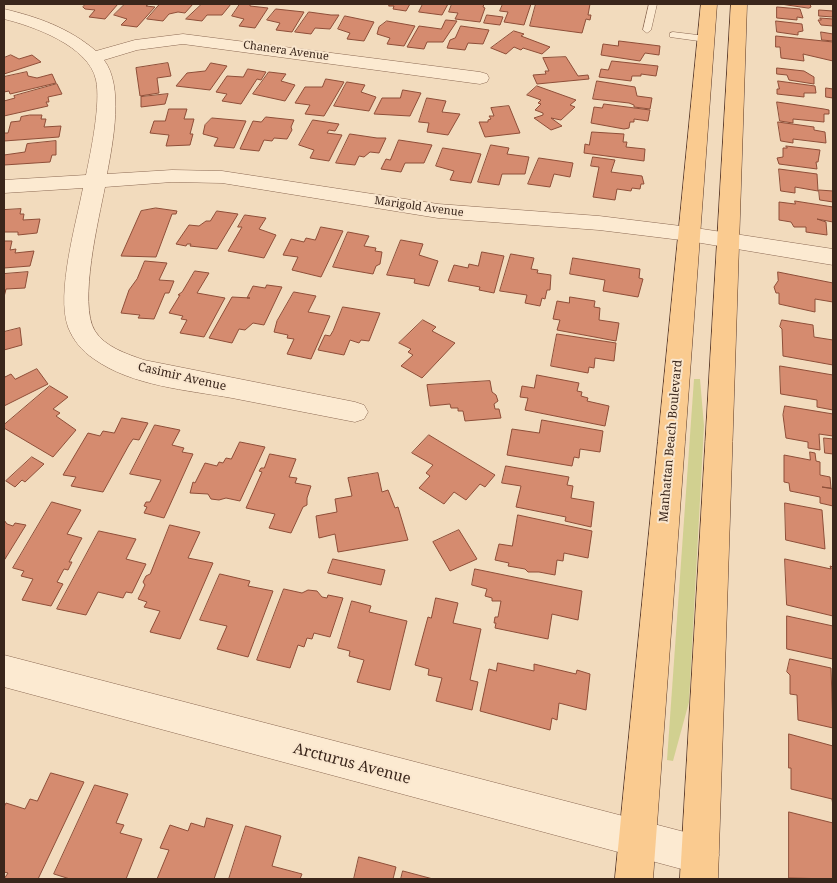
<!DOCTYPE html>
<html>
<head>
<meta charset="utf-8">
<style>
  body { margin:0 }
  #map { position:relative; width:837px; height:883px; overflow:hidden; background:#f2dbbd; font-family:"Noto Serif",serif }
  canvas { display:block }
  .frame { position:absolute; inset:0; border:5px solid #3a261b; pointer-events:none }
</style>
</head>
<body>
<div id="map">
<canvas width="837" height="883"></canvas>
<div class="frame"></div>
</div>
<script>
const ctx = document.querySelector('canvas').getContext('2d');
ctx.lineJoin = 'round';
function fill(path, color) { ctx.fillStyle = color; ctx.fill(path, 'evenodd'); }
function trace(path, color, width, dash) { ctx.strokeStyle = color; ctx.lineWidth = width; ctx.lineCap = dash ? 'butt' : 'round'; ctx.setLineDash(dash || []); ctx.stroke(path); }
function label(font, color, halo, rows, align = 'center') {
  ctx.font = font + ' "Noto Serif",serif'; ctx.lineWidth = 4; ctx.setLineDash([]); ctx.textBaseline = 'middle'; ctx.strokeStyle = halo; ctx.fillStyle = color; for (const [text, x, y, turn = 0] of rows) {
    ctx.save(); ctx.translate(x, y); ctx.rotate((+turn || 0) * Math.PI / 180); ctx.textAlign = isNaN(turn) ? turn : align; if (halo) ctx.strokeText(text, 0, 0); ctx.fillText(text, 0, 0); ctx.restore();
  }
}
const green = new Path2D(`
  M694 379H700L704 426 689 702 673 761 667 760Z`);
const building = new Path2D(`
  M86 4H118L105 19 89 17 95 10 85 9 83 7Z
  M125 4H149L146 6 155 7 137 27 121 25 127 19 114 15Z
  M160 4H193L185 13 178 12 169 14 163 21 147 19Z
  M202 4H231L222 15H207L202 21 186 19Z
  M240 4H250V6L268 8 255 28 239 26 244 19 232 16Z
  M390 4H410L406 11 393 9 394 6H389Z
  M423 4H448L442 15 419 12Z
  M452 4H484L483 7 485 8 480 22 455 19 458 13 449 12Z
  M503 4H531L524 25 504 22 508 12 500 11Z
  M536 4H590L588 15H591L590 20 586 19 582 33 530 26Z
  M781 4H810L811 7 809 8Z
  M777 7 800 9 803 18 797 17V20L777 18Z
  M276 9 304 12 292 32 276 30 280 23 267 20Z
  M819 10 833 11V17L819 16Z
  M309 12 331 15H339L330 29 315 28 311 34 295 32Z
  M487 15 503 17 500 25 484 23Z
  M345 16 374 22 364 41 347 39 350 33 338 29Z
  M820 18 833 19V26L821 25 818 20H821Z
  M446 20 457 21 443 42H427L424 49 407 47 419 26 441 29Z
  M387 21 415 26 404 46 387 44 390 38 377 34 379 27Z
  M776 21 802 24 803 31 798 32V35L777 32Z
  M461 26 489 30 483 44 468 43 465 50 447 48 450 40 455 38Z
  M514 31 524 34 521 36 550 47 542 54 523 48 521 50 514 47 506 54 491 48Z
  M821 32 833 34V41L822 40Z
  M776 36 833 42V61L803 54 804 61 781 58 780 47H776Z
  M619 41 660 46 659 55 645 53 640 61 601 55 603 44 618 46Z
  M11 55 19 59 32 55 41 62 4 74V58Z
  M566 57 578 76 588 75 589 79 537 84 533 75 546 74 545 71H549L543 58Z
  M612 61 658 66 656 76 641 74V76H632L631 81 599 77 601 69 608 70Z
  M168 63 171 76 157 78 159 93 140 96 136 68Z
  M211 63 227 66 210 90 176 86 187 73 205 71Z
  M777 68 804 71 814 77V84L789 80 787 75 777 74Z
  M248 69 266 72 261 80 257 79 241 104 222 101 227 94 216 92 227 76 243 77Z
  M27 72 28 76 37 78 52 74 56 83 10 94 9 91 4 92V77Z
  M269 72 286 74 281 81 295 85 285 101 253 94Z
  M326 79 344 82 324 116 305 114 310 105 295 103 305 87H322Z
  M597 81 635 87 637 96 652 98 650 109 634 107V105L629 103 593 99Z
  M778 81 815 86 816 93H804V97L777 94V89H779Z
  M347 82 365 85 361 92 376 97 369 111 334 106Z
  M57 84 62 94 48 97 49 102H46L48 106 4 116V101L15 98 14 96Z
  M537 86 576 100 570 105 575 107 561 120 551 118 562 126 551 130 534 118 543 115V113L535 110 541 104 538 103 541 100 527 95Z
  M826 88 833 89V98L826 97Z
  M403 90 421 93 410 116 374 114 382 98H400Z
  M168 94 165 104 141 107V97Z
  M427 98 446 101 442 112 460 114 448 135 427 132 429 123 419 122Z
  M777 102 824 109 829 110V114H824V122L793 119V123L780 121Z
  M604 104 650 110 648 121 634 119V122H630L629 128 624 129 591 123 594 107 602 108Z
  M509 106 520 133 485 137 479 122H488V120L491 119 489 116H494L491 108Z
  M169 109H187L184 119H194L190 134H193L190 145 166 146 169 135 150 133 154 121H165Z
  M30 115H42L41 119H46L44 127 61 126 59 137 4 141V133H8L11 122 20 121 21 117Z
  M266 117 294 120 291 127 292 130 287 139 274 138 272 141 264 140 259 151 240 149 253 121 261 122Z
  M212 118 246 121 234 148 214 146 218 138 203 134 205 125Z
  M313 120 339 124 335 131 329 130 327 133 342 135 329 161 310 158 314 150 299 145Z
  M778 122 814 127V130L825 132 826 143 793 139V143L781 141Z
  M592 132 624 134 623 142H627L626 147 645 149 644 161 584 153 585 144 589 145Z
  M350 134 377 138H386L379 153 370 152 364 157 359 156 355 165 336 163Z
  M399 140 432 145 424 163H405L401 172 381 169 386 159 390 160Z
  M56 141V155H52L50 162 4 165V155L25 152 27 144Z
  M491 145 509 148 507 154 529 157 525 174H502L499 185 478 182Z
  M786 146 820 150 818 162H816L817 169 779 164 777 158 783 157V148H787Z
  M443 148 481 154 471 183 450 180 454 171 436 166Z
  M593 157 615 160 611 172 642 176 644 184H641L640 189 632 188 631 191 617 189 615 200 593 197 599 167 591 166Z
  M539 158 573 163 570 177 554 174 550 187 528 184Z
  M779 169 817 174 818 191 795 187V193L781 191Z
  M819 190 833 191V202L820 200Z
  M795 201 833 207V222L817 219 826 222 827 235 806 232V227H794L791 222 779 220V202L795 204Z
  M156 208 177 211 176 214H172L156 257 121 256 141 211Z
  M21 209 20 214H24L23 220 40 219 37 233 18 235V232H4V210Z
  M217 211 238 214 217 249 190 246 191 244H187L186 246 176 244 189 225 199 226 206 221H210Z
  M245 215 266 218 259 229 276 235 264 258 228 251 242 227H238Z
  M321 227 343 231 321 277 292 270 298 257 283 255 291 239 304 242 306 238 315 240Z
  M348 232 369 236 364 246 376 248 375 251 382 252 380 264 376 266 373 274 333 267Z
  M401 240 423 244 419 255 438 261 429 286 414 283 415 279 387 275Z
  M4 241H12L10 250 16 249 15 253 34 251 30 266 4 268Z
  M482 252 504 256 494 293 479 290 480 287 448 281 454 265 468 268 469 264 478 266Z
  M511 254 534 258 531 269 538 270 537 273 551 275 550 290H547L545 299 542 298 540 306 525 303 527 295 500 291Z
  M573 258 640 269 639 278 643 279 638 297 603 291 605 280 570 274Z
  M145 261 167 263 159 280 174 281 169 293H165L154 319 138 318 140 315 121 313 129 290 137 279Z
  M195 271 209 273 197 293 225 298 204 337 180 333 187 320 181 319 183 316 169 313 180 295H178L182 292Z
  M28 272 25 288 6 289 4 297V274Z
  M778 272 833 283V302L815 299V312L779 304V293H776L774 287 778 281Z
  M267 285 282 287 264 325 253 323 245 330 239 329 232 343 209 338 232 297 250 298H247L253 286 265 288Z
  M294 292 316 296 308 312 330 316 311 359 287 354 294 339 287 338 288 335 274 332 277 321Z
  M570 297 595 301 594 307 600 308 599 320 619 323 616 341 557 330 560 320 553 319 557 301 569 303Z
  M343 307 380 313 369 341 361 340 359 343 350 340 344 355 318 350 325 335 330 336 333 331Z
  M423 320 436 327 432 331 455 343 422 378 401 366 413 355 408 352 411 349 399 343Z
  M782 320 813 325 814 337 833 340V365L783 356 782 329 780 327Z
  M20 328 22 345 4 350V332Z
  M557 334 616 343 614 361 595 358 594 368 589 367 588 373 551 366Z
  M780 366 833 375V410L817 407V400L781 394Z
  M37 369 48 384 4 406V375L5 377 11 374 15 379Z
  M537 375 579 383 577 391 582 392 581 396 588 398 587 401 609 406 605 426 525 410 528 398 520 397 522 386 534 388Z
  M490 381 492 392 496 395 498 401 494 404 495 409H499L501 418 465 421 463 411H458V408H451L450 404 430 406 427 385Z
  M50 386 68 397 53 409 60 413 56 416 76 430 53 457 4 428V425Z
  M785 406 833 414V436L819 434 820 450 808 448V442L786 438 783 415Z
  M122 418 148 423 139 440 133 439 129 445 103 492 71 486 76 477 63 475 88 433 100 436 103 431 114 433Z
  M542 420 603 431 600 452 580 449 579 458 574 457 572 466 507 455 512 429 539 433Z
  M155 425 180 430 172 445 184 448 182 452 193 454 164 518 144 513 147 507 144 506 146 502H150L161 480 130 474Z
  M429 435 495 475 485 487 480 484 466 500 454 492 444 504 419 488 430 476 426 473 433 465 412 453Z
  M824 438 833 439V454L825 453Z
  M240 442 265 447 240 501 226 498 219 500 211 499 208 494 190 493 193 482 195 483 205 463 217 466 219 462 223 463 226 458 231 459Z
  M810 452 815 453 816 461 820 462V475L830 477 831 488 822 487 833 489V506L820 503V497L790 491 789 483 784 482V455L810 460Z
  M270 454 296 459 289 477 297 478 295 483 311 486 307 498V505L303 507 291 533 269 528 275 514 246 508 262 472 259 471 261 468H264Z
  M32 457 44 464 25 482 22 480 15 487 6 481Z
  M506 466 569 477 567 485 573 486 571 498 594 502 591 527 565 521 566 517 516 507 521 486 502 483Z
  M378 473 382 492 388 490 395 508 398 507 408 540 338 552 335 534 319 538 316 516 337 512 335 499 352 496 348 478Z
  M52 502 81 510 67 534 82 538 69 562H72L68 570 64 569 57 582 63 584 51 606 22 600 33 579 21 576 24 571 13 568Z
  M785 503 822 510 825 549 786 540Z
  M518 515 592 531 588 558 564 553 563 561 557 560 555 575 539 572H528L525 569 508 566 509 563 495 560 499 544 512 546Z
  M4 520 7 524 13 526 15 523 26 525 5 559Z
  M170 525 200 532 188 558 213 563 180 639 150 632 160 611 144 607 147 602 138 599 145 585 143 582 146 576 150 574Z
  M459 530 477 559 450 571 433 542Z
  M99 531 136 539 126 559 146 564 132 593 126 592 123 598 98 592 86 615 57 609Z
  M333 559 385 570 381 585 328 573Z
  M785 559 831 569 830 566 833 567V616L787 605Z
  M475 569 582 591 578 620 552 614 548 639 495 628 496 623H494L495 617H498L501 601H492V598L485 596 487 589 472 585Z
  M220 574 250 581 248 586 273 591 248 657 217 649 227 626 200 620Z
  M284 589 302 593 308 590 317 591 322 597 327 598 328 595 343 598 330 637 314 633 312 639 307 638 304 647 298 645 290 668 257 660Z
  M436 598 458 603 453 623 481 629 470 680 478 682 472 710 436 701 442 678 428 675 429 669 415 665 428 617 431 618Z
  M352 601 371 606 369 612 407 621 390 690 357 682 364 660 349 656 350 651 338 648Z
  M787 616 833 626V659L787 649Z
  M790 659 831 668 833 728 798 720 797 695 790 694V675L787 672Z
  M498 663 534 671V664L576 674 577 670 590 674 586 710 559 703 557 720 552 718 550 730 480 711 489 669 496 671Z
  M789 734 833 746V806L832 799 791 789V768H789Z
  M51 773 84 782 38 879H4L8 873 4 872V807L6 803 25 809 30 799 37 801Z
  M95 785 128 794 116 823 124 825 120 833 142 839 126 879H70L54 874Z
  M789 812 833 823V879L789 878Z
  M207 818 233 825 214 879H157L169 850 160 848 170 825 188 831 191 823 204 827Z
  M246 826 281 836 272 866 302 874 300 879H229Z
  M359 857 396 867 393 879H354Z
  M403 871 433 879H401Z`);
const lane = new Path2D(`
  M649 4H657L651 30 647 33 643 30Z
  M704 4H713L709 7Z
  M673 32 706 36 710 39 706 42 670 37V33Z`);
const street = new Path2D(`
  M4 9C38 17 69 28 96 51L135 40 183 34 480 72 487 74 489 78 487 82 480 84 183 44 137 50 104 60C124 86 113 142 107 174L172 170 222 171 438 204 599 216 689 227 833 249V265L689 241 599 230 438 218 222 183 172 182 105 187C99 218 78 304 95 331 105 347 127 354 144 360L355 402 364 405 368 412 364 419 355 422C314 414 273 406 232 398 187 390 132 386 94 359 82 351 73 340 68 327 56 293 76 224 83 188L4 193V180L86 175C91 151 101 103 96 80 89 46 33 26 4 19Z
  M4 655 700 836 713 842 719 855 713 868 700 874 4 687Z`);
const primary = new Path2D(`
  M701 4H717L653 879H615Z
  M731 4H747L718 879H680Z`);
const farStreetnames = [
  ["Chanera Avenue",286,51,8],
  ["Marigold Avenue",419,207,8]
];
const streetNames = [
  ["Casimir Avenue",182,377,13],
  ["Manhattan Beach Boulevard",671,441,-85]
];
const nearStreetnames = [
  ["Arcturus Avenue",352,764,15]
];
fill(green, '#d1d090');
fill(building, '#d58b6f');
trace(building, '#8e4e38', 1);
trace(lane, '#8c6a54', 1);
trace(street, '#8c6a54', 1);
trace(primary, '#593929', 1);
fill(lane, '#fcead1');
fill(street, '#fcead1');
fill(primary, '#facb90');
label('11px', '#3a261b', '#f9e6ce', farStreetnames);
label('12px', '#3a261b', '#f9e6ce', streetNames);
label('15px', '#3a261b', '#f9e6ce', nearStreetnames);
</script>
</body>
</html>
